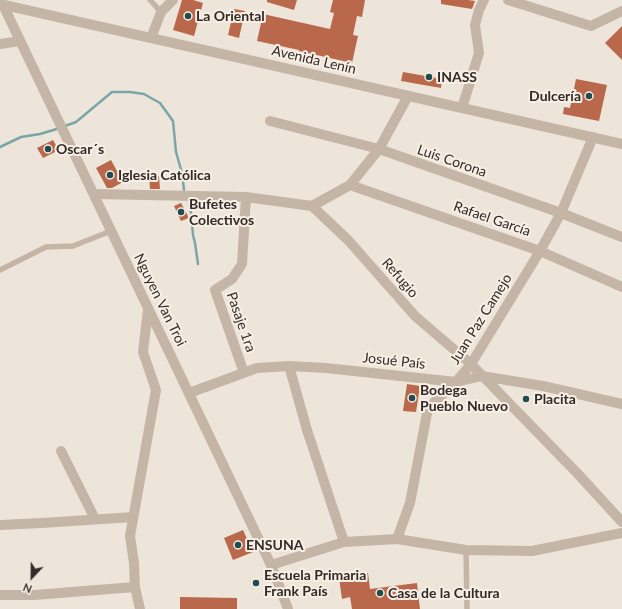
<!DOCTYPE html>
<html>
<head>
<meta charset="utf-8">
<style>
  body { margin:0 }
  #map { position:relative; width:622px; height:609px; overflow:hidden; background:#eee5da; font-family:Lato,sans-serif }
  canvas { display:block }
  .north { position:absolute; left:12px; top:557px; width:40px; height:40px; -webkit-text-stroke:3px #f7efe5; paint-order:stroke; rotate:202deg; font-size:11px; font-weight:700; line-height:16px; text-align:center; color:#322b27 }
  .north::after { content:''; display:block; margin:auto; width:14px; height:18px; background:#322b27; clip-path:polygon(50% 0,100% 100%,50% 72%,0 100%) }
</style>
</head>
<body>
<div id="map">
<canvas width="622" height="609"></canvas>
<div class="north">N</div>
</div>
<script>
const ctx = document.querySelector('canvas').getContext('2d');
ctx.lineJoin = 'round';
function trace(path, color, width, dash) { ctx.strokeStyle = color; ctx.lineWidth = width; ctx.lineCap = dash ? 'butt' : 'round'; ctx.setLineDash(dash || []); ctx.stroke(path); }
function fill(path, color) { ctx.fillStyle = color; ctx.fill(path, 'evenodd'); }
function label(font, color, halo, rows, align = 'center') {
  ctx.font = font + ' Lato,sans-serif'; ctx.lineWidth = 4; ctx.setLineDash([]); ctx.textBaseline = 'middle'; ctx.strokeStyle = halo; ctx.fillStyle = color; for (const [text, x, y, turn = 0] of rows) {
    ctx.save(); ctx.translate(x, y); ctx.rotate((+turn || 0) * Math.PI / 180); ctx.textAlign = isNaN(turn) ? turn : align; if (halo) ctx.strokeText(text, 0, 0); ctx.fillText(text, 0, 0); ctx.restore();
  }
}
const stream = new Path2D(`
  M65 126 76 122 112 92H130L144 94 160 103 173 121 176 152 182 173 184 190
  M0 147 21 137 40 134 60 128
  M189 205 191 213 193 235 195 243 198 264`);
const building = new Path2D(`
  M182 0H193L203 3 194 36 173 30Z
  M267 0H297L294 10 267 2Z
  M333 0H365L362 17 357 16 353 35 358 36 352 63 299 51V50L257 41 263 14 330 29 334 13 330 12Z
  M441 0H468L475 1 472 9 441 4Z
  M234 9 245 11 239 38 228 35Z
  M622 26V60L605 43Z
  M403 72 442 79 441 88 401 81Z
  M576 79 607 85 599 121 563 114 564 107 570 108Z
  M53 140 59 150 43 158 37 148Z
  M111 160 123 182 112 188H107L96 168Z
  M149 176H159L160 189H150Z
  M181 203 189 218 181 221 174 206Z
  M407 384 420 386 416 412 403 411Z
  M243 530 253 552 233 560 224 538Z
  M368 573 370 589 417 583 420 609H352L350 597 342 599 339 578Z
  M180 597 237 598V609H180Z`);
const service = new Path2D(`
  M150 0 161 12
  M0 270 46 247 73 246 111 231
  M466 550 467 609`);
const minor = new Path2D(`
  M508 0 591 26 622 11
  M151 38 161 12 173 0
  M0 44 20 41
  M462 108 479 53 475 25 479 10 484 0
  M270 121 379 149 561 213 622 237
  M350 185 540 251 622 287
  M94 194 246 197 312 206 348 240 415 316 471 364 578 474 622 522
  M312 206 350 185 379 149 408 96
  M289 366 307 430 344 542
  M244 373 215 290 232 279 242 264 246 197
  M189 393 257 368 289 366 326 368 456 382 482 376 543 386 622 404
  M61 451 95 519
  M0 525 42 523 133 517
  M397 539 410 503 428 408 456 382 471 364 540 251 561 213 593 137
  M271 565 344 542 397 539 466 550 532 551 622 533
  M0 595H34L135 587
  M140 609 135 587 134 563 130 536 156 390 143 352 148 309`);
const tertiary = new Path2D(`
  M0 4 622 144
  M3 5 271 565 288 609`);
const markers = [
  [188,16,4,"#204c50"],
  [429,77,4,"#204c50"],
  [589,96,4,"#204c50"],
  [48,149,4,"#204c50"],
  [110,175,4,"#204c50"],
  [181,212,4,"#204c50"],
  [412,398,4,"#204c50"],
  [526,399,4,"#204c50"],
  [238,545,4,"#204c50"],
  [256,583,4,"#204c50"],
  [380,593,4,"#204c50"]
];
const poiNames = [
  ["La Oriental",196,16],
  ["INASS",437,77],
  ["Dulcería",581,96,"right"],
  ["Oscar´s",56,149],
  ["Iglesia Católica",118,175],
  ["Bufetes",189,204],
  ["Colectivos",189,220],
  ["Bodega",420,390],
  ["Pueblo Nuevo",420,406],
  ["Placita",534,399],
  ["ENSUNA",246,545],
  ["Escuela Primaria",264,575],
  ["Frank País",264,591],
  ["Casa de la Cultura",388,593]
];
const streetNames = [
  ["Avenida Lenín",314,60,13],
  ["Luis Corona",452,161,19],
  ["Rafael García",492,219,19],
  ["Refugio",400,278,49],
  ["Nguyen Van Troi",160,300,64],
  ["Juan Paz Camejo",481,319,-58],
  ["Pasaje 1ra",241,322,71],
  ["Josué País",394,361,6]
];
trace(stream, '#7ba6a9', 2.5);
fill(building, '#ba684c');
trace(service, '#c5b5a7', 5.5);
trace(minor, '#c5b5a7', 10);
trace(tertiary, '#c5b5a7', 10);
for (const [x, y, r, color] of markers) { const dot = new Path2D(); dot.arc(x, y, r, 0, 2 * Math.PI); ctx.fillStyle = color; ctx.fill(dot); trace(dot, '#f7efe5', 1.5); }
label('bold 14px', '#322b27', '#f7efe5', poiNames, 'left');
label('14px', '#322b27', '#f7efe5', streetNames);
</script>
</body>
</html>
